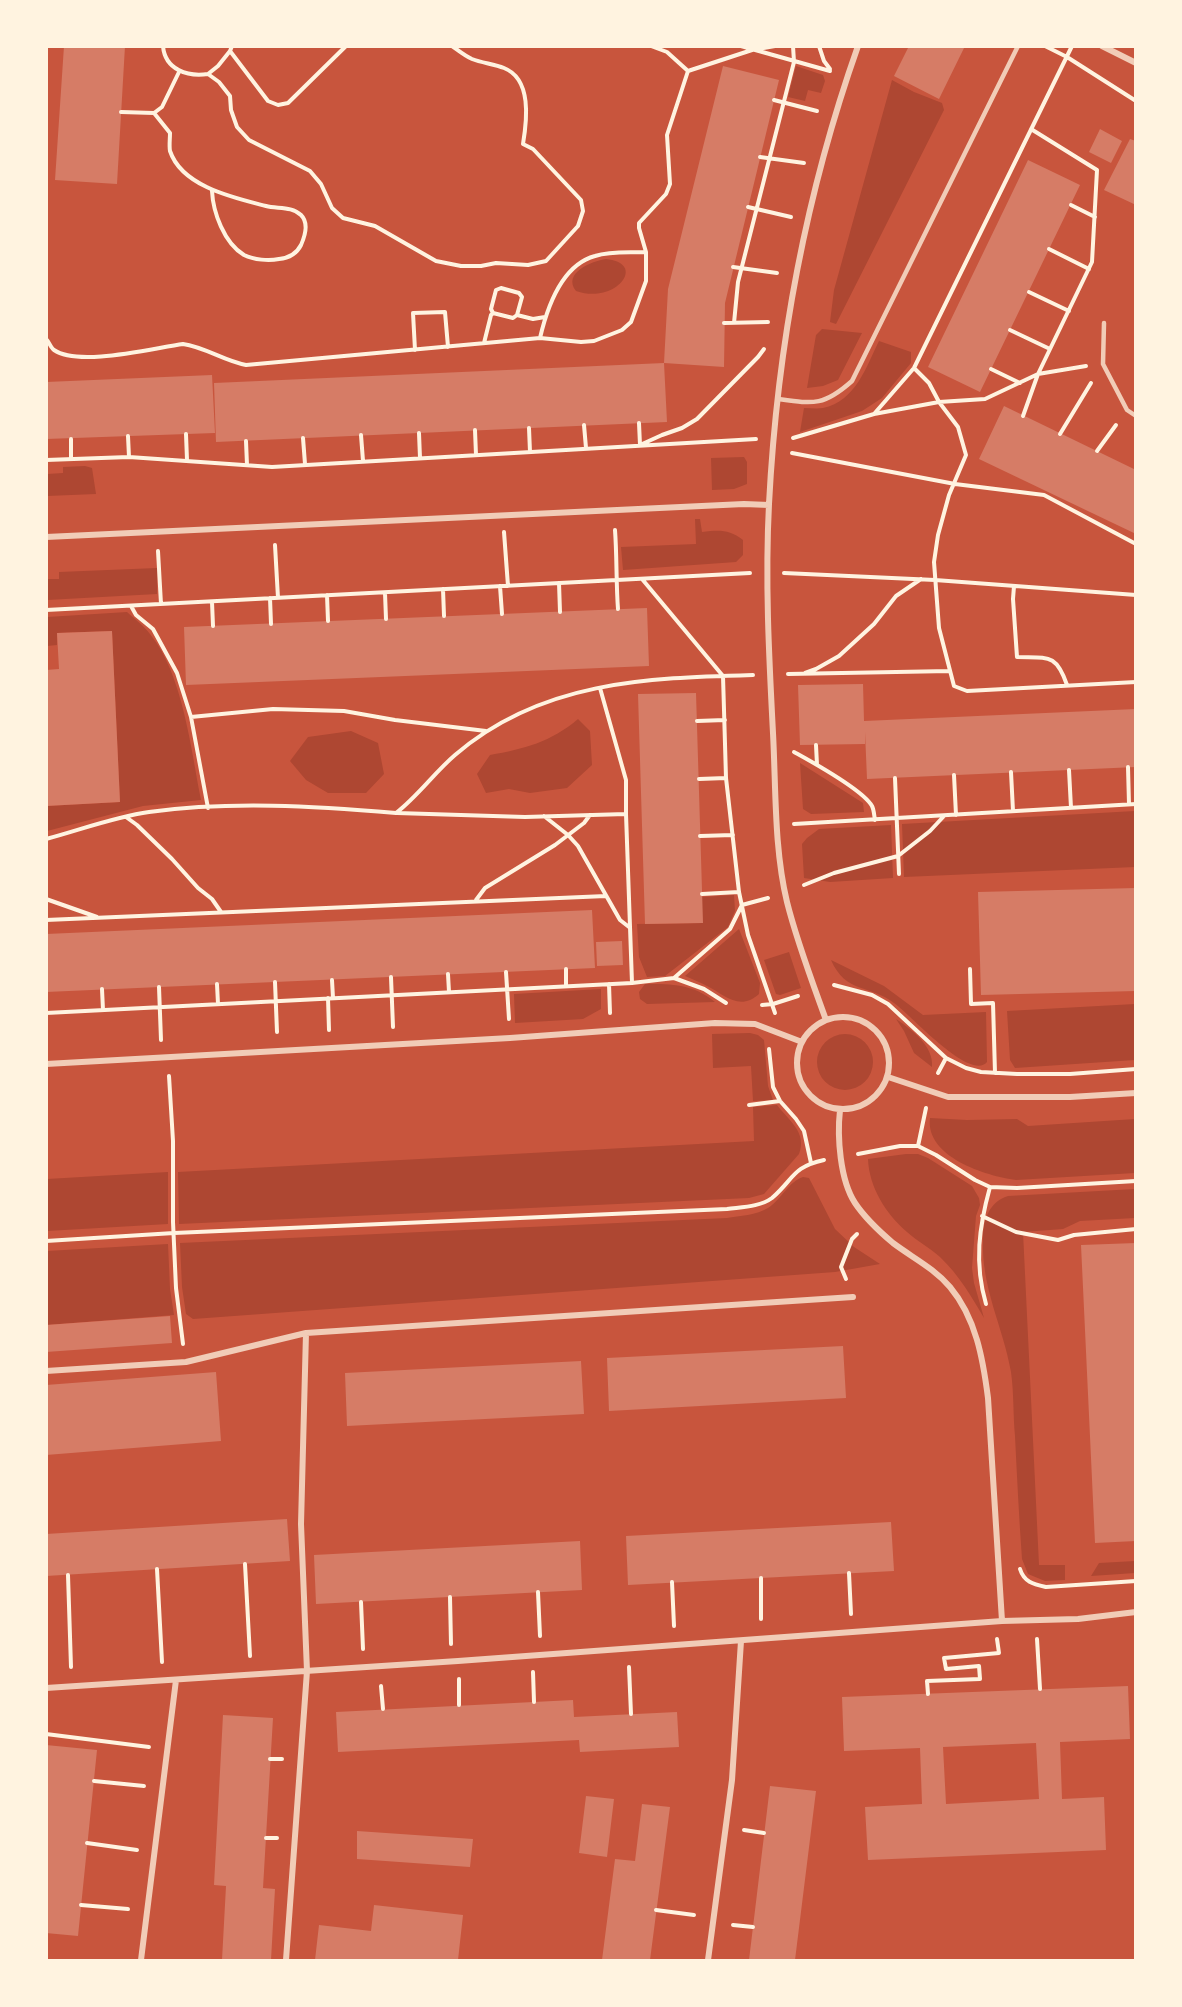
<!DOCTYPE html>
<html>
<head>
<meta charset="utf-8">
<style>
  body { margin:0 }
  #map { position:relative; width:1182px; height:2007px; overflow:hidden; background:#c8553d; font-family:Mulish,sans-serif }
  canvas { display:block }
  .frame { position:absolute; inset:0; border:48px solid #fff3e0; pointer-events:none }
</style>
</head>
<body>
<div id="map">
<canvas width="1182" height="2007"></canvas>
<div class="frame"></div>
</div>
<script>
const ctx = document.querySelector('canvas').getContext('2d');
ctx.lineJoin = 'round';
function fill(path, color) { ctx.fillStyle = color; ctx.fill(path, 'evenodd'); }
function trace(path, color, width, dash) { ctx.strokeStyle = color; ctx.lineWidth = width; ctx.lineCap = dash ? 'butt' : 'round'; ctx.setLineDash(dash || []); ctx.stroke(path); }
const green = new Path2D(`
  M796 66 823 75 825 81 821 93 808 90 805 101 788 97Z
  M892 80 914 92 942 103 944 110 836 324 830 322 834 290Z
  M606 259C648 263 616 305 576 291 562 273 592 261 606 259Z
  M822 329 862 333 838 380 823 386 807 388 816 335Z
  M879 341 911 352V363L882 398 862 411 800 432 804 408C810 408 817 409 823 408 856 401 866 367 879 341Z
  M744 457 747 462V484L734 489 712 490 711 458Z
  M85 466 92 468 96 494 47 496V474L63 473V467Z
  M695 519H700L702 532C719 530 729 529 743 540V555L736 562 623 570 621 547 696 544Z
  M157 568V594L47 600V579H59V572Z
  M127 612C135 619 144 626 150 634 183 674 191 750 201 800L143 806 47 831 46 806 120 802 112 631 57 633V645L47 646V617Z
  M578 719 590 731 592 765 567 788 530 793 509 789 486 793 477 774 490 755C524 749 551 742 578 719Z
  M351 731 378 743 384 774 366 793H328L306 780 290 761 308 737Z
  M800 763 863 803 864 812 811 814 803 809Z
  M1135 811V867L904 877 902 824Z
  M891 825 893 878 830 882 804 878 802 844 807 838 819 829Z
  M734 895 735 911 728 927 665 976 647 977 639 957 637 924 702 923V897Z
  M739 929 760 983 759 994C739 1012 724 994 707 986 700 982 692 979 685 976Z
  M789 952 801 988 780 995 776 994 764 960Z
  M831 960 884 986 923 1015 986 1012 987 1062C970 1082 910 1014 894 1003 869 984 846 994 831 960Z
  M645 984C673 984 693 984 715 1002L647 1004 640 999 639 992Z
  M601 989V1009L583 1019 515 1023 514 994Z
  M1135 1004V1060L1015 1068 1010 1060 1007 1011Z
  M896 1019C912 1030 934 1046 932 1067L914 1053 904 1031Z
  M750 1033 758 1035 764 1040 768 1086 773 1100 753 1101 751 1066 713 1068 712 1034Z
  M817 1062a28 28 0 1 1 56 0a28 28 0 1 1-56 0Z
  M777 1105C789 1121 807 1132 799 1154L764 1194 749 1198 179 1224 178 1172 754 1141 753 1107Z
  M930 1118 967 1120 1017 1119 1028 1126 1135 1119V1173L1016 1180C986 1176 925 1157 930 1118Z
  M906 1154H918L928 1158 972 1186 979 1198 980 1205 976 1216 972 1268 974 1283 984 1318C971 1296 959 1275 940 1257 930 1248 917 1241 907 1232 886 1214 869 1187 868 1159Z
  M168 1172V1224L47 1231V1179Z
  M803 1177 809 1178 835 1229 854 1247 880 1264 835 1272 193 1319 186 1314 182 1287 180 1243 727 1218C739 1216 757 1215 768 1208 781 1200 789 1181 803 1177Z
  M1135 1189V1218L1080 1221 1063 1229 1023 1232 1039 1565H1065V1580L1045 1581 1028 1574 1022 1559C1019 1518 1017 1477 1015 1436 1013 1415 1014 1393 1011 1372 1003 1326 981 1288 983 1239 983 1220 989 1202 1008 1196Z
  M168 1244 170 1289 174 1315 47 1325V1251Z
  M1135 1561V1573L1091 1576 1099 1563Z`);
const building = new Path2D(`
  M64 46H125L117 184 55 180Z
  M909 46H965L939 99 894 76Z
  M723 66 779 80 725 303 724 367 664 363 668 289Z
  M1100 129 1122 141 1111 163 1089 152Z
  M1130 139 1136 141V205L1104 190Z
  M1028 160 1080 185 980 392 928 367Z
  M664 363 667 422 216 442 214 383Z
  M212 375 215 433 46 439V382Z
  M1004 406 1136 470V534L979 459Z
  M647 608 649 666 186 685 184 627Z
  M112 631 120 802 46 806V670L59 669 57 633Z
  M863 684 864 721 1136 709V767L867 779 865 732V744L800 745 798 685Z
  M696 693 703 923 645 924 638 694Z
  M1136 888V991L981 995 978 892Z
  M592 910 595 968 46 992V934Z
  M622 941 623 965 597 966 596 942Z
  M1136 1243V1541L1095 1543 1081 1245Z
  M170 1316 172 1343 46 1352V1325Z
  M843 1346 846 1398 609 1411 607 1358Z
  M581 1361 584 1414 347 1426 345 1373Z
  M216 1372 221 1441 46 1455V1385Z
  M287 1519 290 1561 46 1576V1534Z
  M891 1522 894 1571 628 1585 626 1536Z
  M580 1541 582 1590 316 1604 314 1555Z
  M1128 1686 1130 1739 1060 1742 1062 1799 1104 1797 1106 1850 868 1860 865 1807 922 1804 920 1748 844 1751 842 1697ZM1036 1743 1039 1799 946 1804 943 1747Z
  M573 1700 574 1717 677 1712 679 1747 580 1752 579 1740 338 1752 336 1712Z
  M223 1715 273 1718 263 1888 275 1889 271 1960H222L226 1886 214 1885Z
  M46 1745 97 1750 78 1936 46 1933Z
  M770 1786 816 1791 795 1960H749Z
  M586 1796 614 1799 607 1857 579 1853Z
  M642 1804 670 1807 650 1960H602L615 1859 635 1861Z
  M357 1831 473 1839 470 1867 357 1859Z
  M374 1905 463 1915 458 1960H315L319 1925 371 1931Z`);
const path = new Path2D(`
  M163 46C165 70 188 77 208 74
  M232 46 230 51 268 101 278 105 288 103 346 46
  M651 46 667 52 688 71
  M741 46 830 71
  M819 46 824 61 830 69
  M1045 46 1067 57 1136 101
  M230 51 218 66 208 74 219 82 230 96 231 110 237 127 249 140 310 171 321 184 332 208 343 218 375 226 436 261 461 266H481L496 263 528 265 546 261 578 226 583 211 581 200 533 149 523 144C527 120 532 79 504 68 494 64 482 63 472 59 465 56 459 51 452 46
  M774 100 817 111
  M121 112 154 113 162 107 179 72
  M154 113 170 133C170 139 169 146 170 151 182 187 235 198 266 206 277 209 292 206 301 215 309 223 305 236 301 245 297 253 289 258 279 259 269 261 254 260 244 255 224 243 213 212 212 191
  M760 157 804 163
  M1071 205 1095 217
  M748 207 791 217
  M1049 249 1089 269
  M733 267 777 273
  M1029 292 1069 311
  M517 315 533 319 545 317
  M724 323 768 322
  M734 323 738 282 794 62 793 46
  M1010 330 1050 349
  M540 338C547 308 562 265 595 256 611 251 629 253 646 252
  M46 339C49 342 51 348 54 350 79 367 153 348 183 344 205 347 224 361 246 365L540 338 581 342 594 341 622 330 631 322 646 281V252L639 228V223L666 194 670 184 667 135 688 71 752 50 775 46
  M484 343 491 315 493 313 491 309 496 290 501 288 519 293 522 297 517 315 513 318 493 313
  M415 350 413 313 445 312 448 347
  M914 368 929 383 939 402 958 427 966 455 949 495 938 535 934 562 939 628 954 686 967 691 1136 682
  M991 369 1020 383
  M874 414 914 368 1072 46
  M1023 416 1038 374 1092 262 1097 170 1031 129
  M639 423 640 445 662 435 682 428 697 419 758 357 764 349
  M584 425 586 448
  M529 428 530 452
  M475 430 476 455
  M419 433 420 458
  M186 434 187 460
  M1060 434 1091 383
  M361 435 363 461
  M128 436 129 457
  M303 438 305 464
  M793 438 874 414 939 402 985 399 1038 374 1086 366
  M71 439V459
  M246 441 247 465
  M1097 451 1116 425
  M792 453 955 484 1044 495 1136 544
  M46 460 129 457 272 467 756 439
  M615 530C617 557 616 583 618 609
  M504 532 508 586
  M275 545 278 598
  M158 551 161 604
  M784 573 935 580 1136 595
  M642 579 723 676 726 778 739 892 748 935 775 1013
  M559 583 560 612
  M500 586 502 614
  M1014 586 1013 599 1017 657C1048 658 1056 653 1067 685
  M443 589 444 616
  M385 593 386 619
  M327 595 328 621
  M270 598 271 624
  M212 602 213 626
  M131 606 136 615 153 629 177 673 191 717 208 808
  M46 610 750 573
  M805 673 816 669 839 656 874 624 896 596 921 579
  M788 674 950 671
  M600 688 626 780V814
  M191 717 273 709 344 711 395 720 486 731
  M697 721 725 720
  M816 745 817 765
  M794 752C812 762 862 789 872 806 874 810 874 815 875 820
  M1128 767 1129 804
  M1069 770 1071 808
  M1011 772 1013 811
  M954 775 956 815
  M895 778 899 874
  M699 779 726 778
  M397 813 525 817 626 814 632 983
  M544 816 568 835 578 846 620 920 629 927
  M126 817 137 825 172 859 198 888 212 899 221 912
  M794 824 1136 804
  M700 836 733 835
  M46 839C80 830 114 817 149 812 230 801 315 806 396 813 418 796 434 773 455 755 541 681 646 678 753 675
  M804 885 834 873 898 856 930 831 944 816
  M702 894 739 892
  M46 899 97 917
  M476 900 485 888 555 845 584 823 590 815
  M46 920 606 896
  M566 969V986
  M970 969 971 1004 993 1003 995 1073
  M506 972 509 1019
  M448 974 449 992
  M391 977 393 1027
  M674 978 730 929 742 905 768 898
  M332 980 333 998
  M275 982 277 1032
  M217 984 218 1004
  M609 984 610 1013
  M834 985 872 995 888 1004 946 1058 966 1068 981 1072 1017 1074H1070L1136 1069
  M159 987 161 1040
  M102 989 103 1010
  M328 998 329 1030
  M762 1005 773 1004 798 996
  M46 1013 632 983 674 978 704 989 726 1003
  M769 1049 773 1087 780 1101 796 1119 804 1131 811 1163
  M938 1073 946 1058
  M169 1076 173 1141V1222L176 1288 183 1344
  M749 1105 780 1101
  M918 1146 926 1108
  M858 1154 900 1146H918L936 1155 975 1180 990 1187 1017 1188 1136 1181
  M982 1216 1016 1232 1058 1240 1074 1235 1136 1229
  M46 1241 174 1233 727 1209C741 1207 760 1207 772 1198 794 1179 792 1167 824 1160
  M846 1279 841 1267 852 1239 857 1234
  M986 1304C974 1263 979 1227 990 1187
  M245 1564 250 1656
  M157 1569 162 1662
  M1020 1569C1024 1582 1033 1584 1046 1587L1136 1581
  M849 1573 851 1614
  M68 1575 71 1667
  M761 1578V1619
  M672 1582 674 1626
  M538 1592 540 1636
  M450 1597 451 1644
  M361 1602 363 1649
  M1037 1639 1040 1689
  M629 1667 631 1714
  M533 1672 534 1702
  M459 1679V1705
  M381 1686 383 1709
  M928 1694 927 1681 980 1679 979 1666 946 1669 944 1658 999 1653 997 1639
  M46 1734 149 1747
  M270 1759H282
  M94 1781 144 1786
  M744 1830 764 1833
  M266 1838H277
  M87 1843 137 1850
  M81 1905 128 1909
  M656 1910 694 1915
  M733 1925 753 1927`);
const service = new Path2D(`
  M1104 323 1103 364 1127 410 1136 416
  M778 399C814 404 824 406 852 381L1018 46`);
const minor = new Path2D(`
  M1102 46 1136 63
  M46 537 744 504 769 505
  M797 1063a46 46 0 1 1 92 0a46 46 0 1 1-92 0Z
  M826 1020C812 981 797 942 787 902 774 848 776 789 773 733 769 657 765 581 769 504 777 349 806 193 858 46
  M46 1064 510 1038 715 1023 755 1024 802 1042
  M888 1077 948 1097H1070L1136 1093
  M840 1110C837 1137 840 1180 855 1203 865 1218 880 1232 893 1243 913 1258 934 1268 950 1287 976 1318 983 1359 988 1398L1002 1621
  M46 1371 186 1362 306 1333 853 1297
  M46 1688 458 1661 1002 1621 1078 1619 1136 1612
  M141 1960 176 1680
  M286 1960 307 1671 301 1524 306 1333
  M708 1960 732 1780 741 1641`);
fill(green, '#ae4732');
fill(building, '#d67c66');
trace(path, '#fff3e0', 4);
trace(service, '#f1ccb7', 4.5);
trace(minor, '#f1ccb7', 6);
</script>
</body>
</html>
